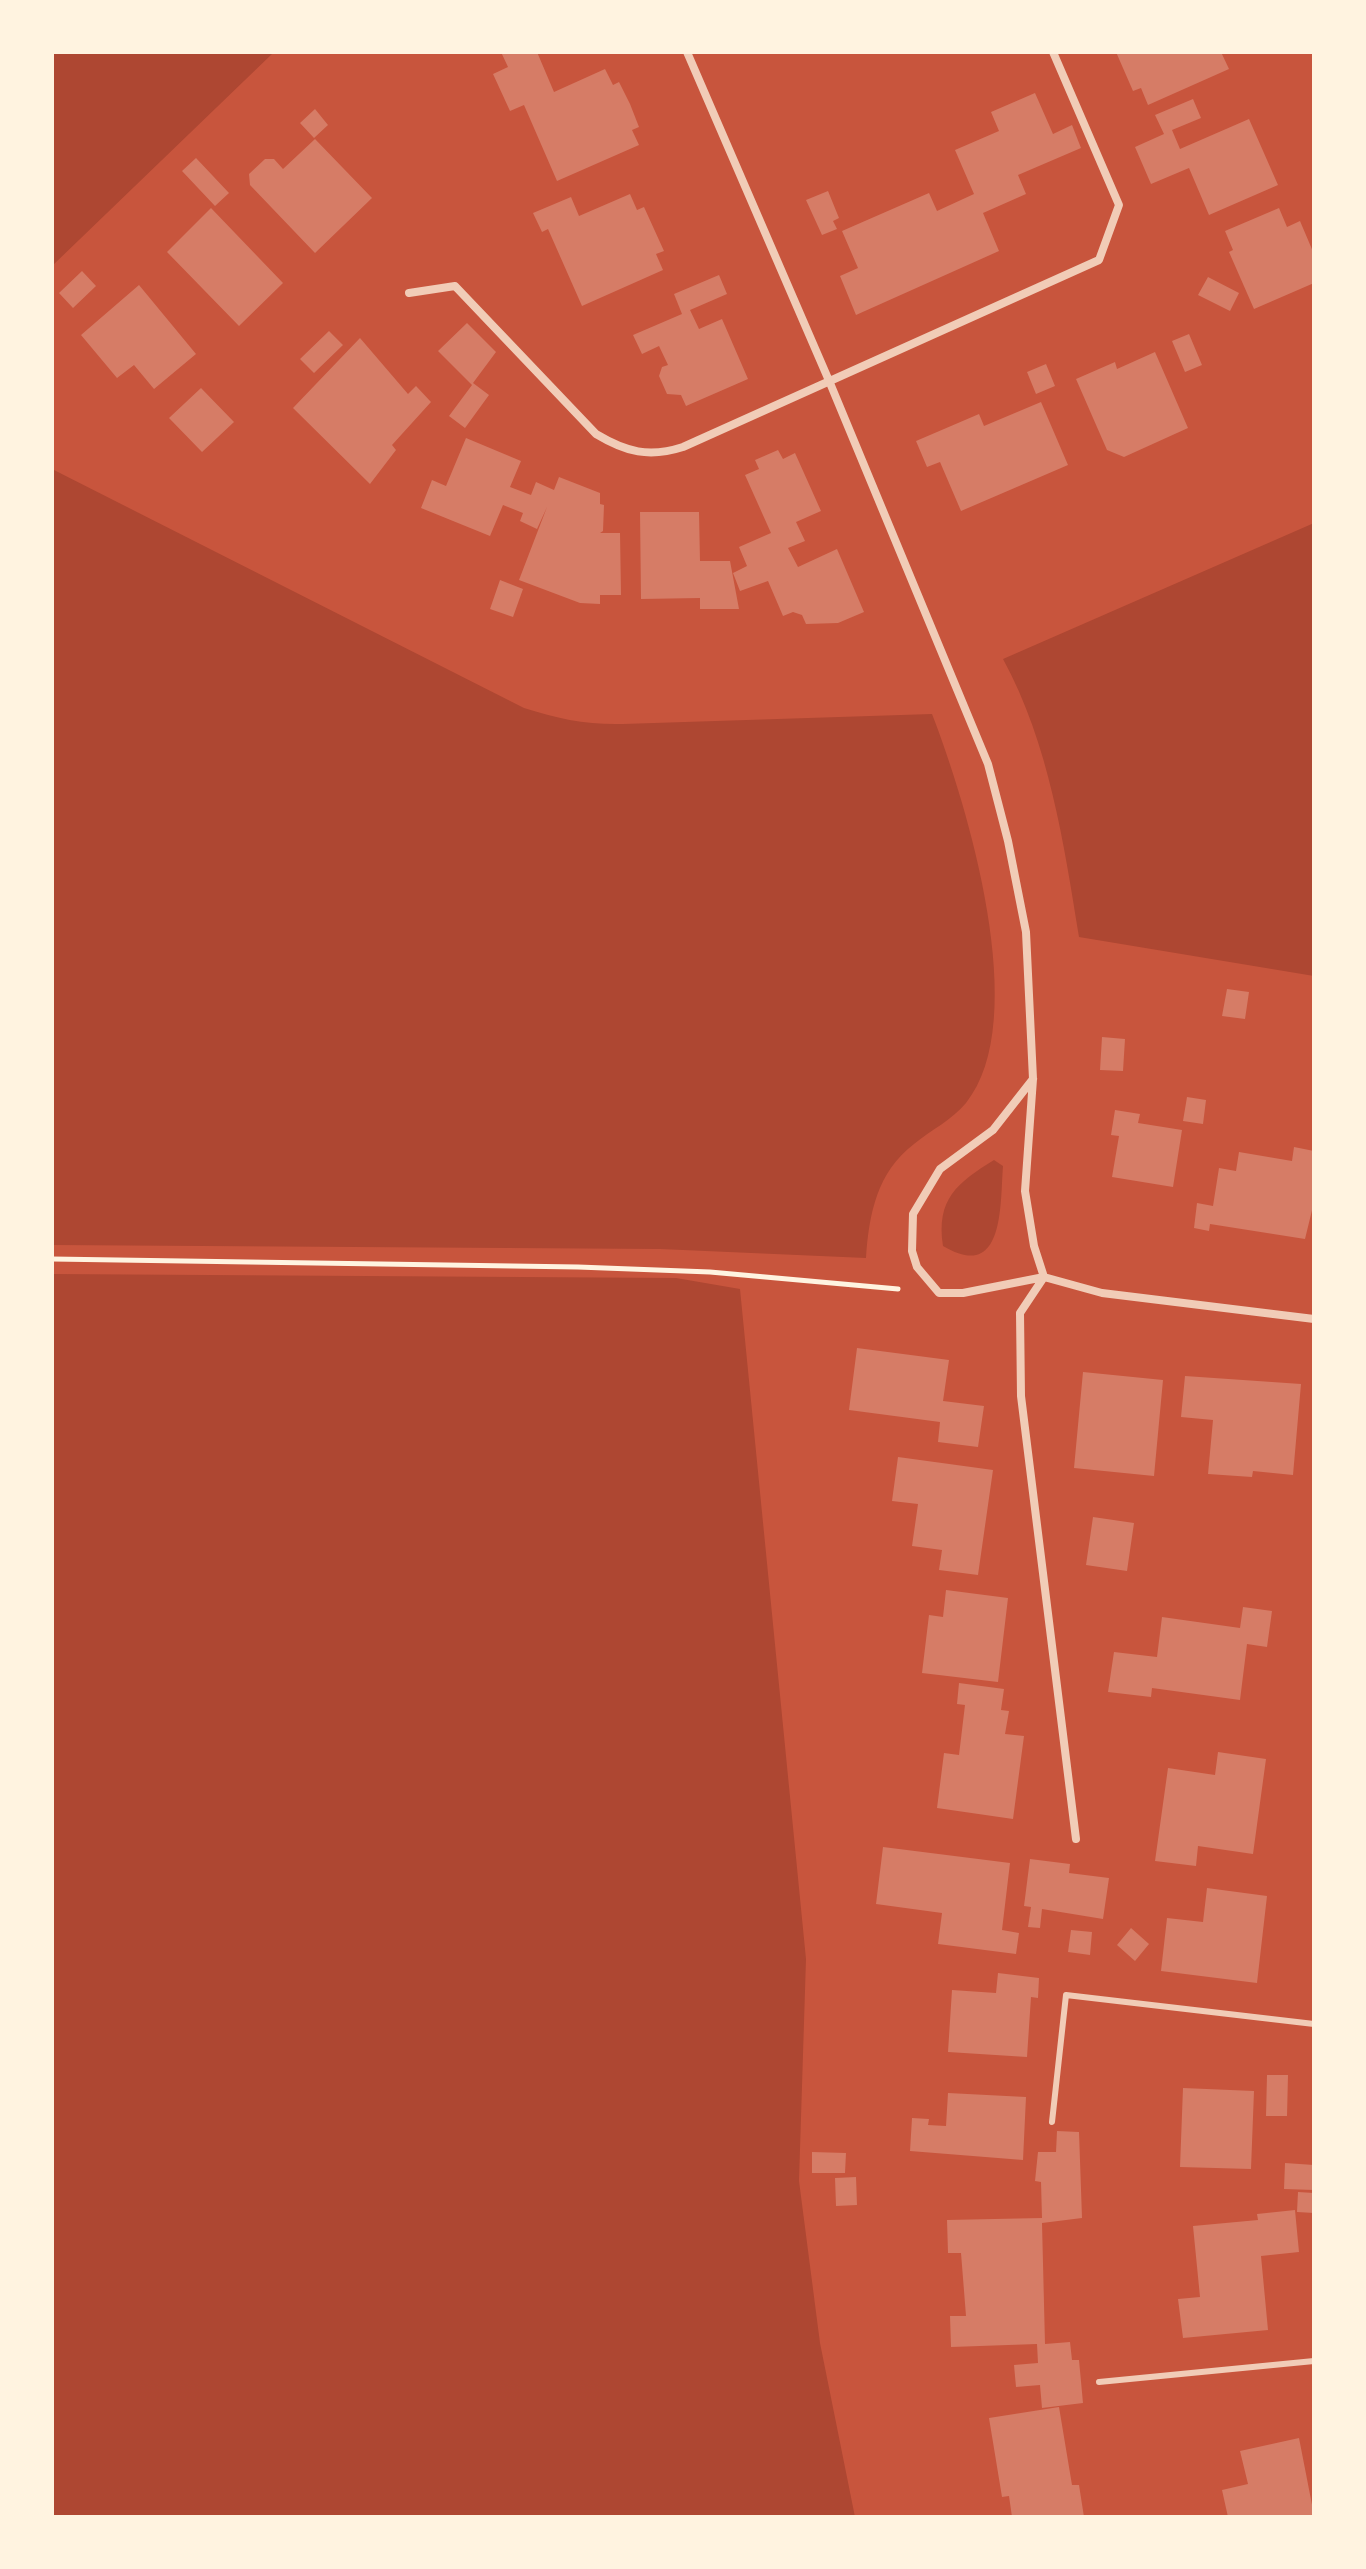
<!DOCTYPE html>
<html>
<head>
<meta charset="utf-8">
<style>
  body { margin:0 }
  #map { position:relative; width:1366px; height:2569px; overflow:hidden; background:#c8553d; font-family:Montserrat,sans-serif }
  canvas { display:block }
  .frame { position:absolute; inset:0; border:54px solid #fff3e0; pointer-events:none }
</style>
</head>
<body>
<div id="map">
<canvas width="1366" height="2569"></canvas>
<div class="frame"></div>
</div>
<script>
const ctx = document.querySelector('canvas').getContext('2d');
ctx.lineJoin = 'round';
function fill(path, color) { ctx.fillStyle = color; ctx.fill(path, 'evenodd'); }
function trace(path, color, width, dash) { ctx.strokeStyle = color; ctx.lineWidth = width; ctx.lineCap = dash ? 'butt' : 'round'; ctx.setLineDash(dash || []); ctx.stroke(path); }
const green = new Path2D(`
  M52 52H270L272 54 52 266Z
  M52 469 524 708C558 719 588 725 623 724L932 714C967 804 1033 1020 966 1103 952 1120 931 1130 914 1144 877 1172 869 1214 866 1258L660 1249 52 1245Z
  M1314 523V976L1079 937C1064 844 1049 743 1003 659Z
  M994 1160 1003 1166C1000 1204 1005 1283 943 1246 936 1199 957 1183 994 1160Z
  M52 1274 676 1278 740 1289 806 1959 799 2181 820 2343 855 2517H52Z`);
const building = new Path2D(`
  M501 52H537L554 92 605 69 613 85 619 82 630 104 639 127 632 130 639 145 557 181 524 105 510 111 493 74 508 67Z
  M1116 52H1221L1229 69 1148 105 1141 88 1133 91Z
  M1035 93 1053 134 1072 125 1081 148 1018 175 1026 194 983 213 999 251 856 315 840 276 858 268 842 231 929 193 937 211 974 194 955 150 999 131 991 112Z
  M1193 99 1201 118 1172 130 1180 149 1249 119 1278 185 1209 215 1189 168 1151 184 1135 147 1164 134 1155 115Z
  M315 109 328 125 314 138 300 123Z
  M315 139 372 198 315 253 250 185 249 174 265 159H274L283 169Z
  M196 158 229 193 215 206 182 171Z
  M828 191 839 218 833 221 837 229 822 235 806 200Z
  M630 194 637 210 644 207 664 251 656 254 663 270 582 306 548 229 542 232 533 213 571 197 579 216Z
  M211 208 283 283 239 326 167 252Z
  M1279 208 1287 227 1300 221 1314 254V283L1254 309 1229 252 1233 250 1225 231Z
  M82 271 96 286 73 308 59 293Z
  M719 275 727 294 690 310 699 329 722 319 748 379 686 406 681 395 667 394 659 376 662 367 668 365 659 346 642 354 633 335 682 314 674 294Z
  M1208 277 1239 293 1230 311 1198 295Z
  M139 285 196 354 154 389 134 365 117 378 81 335Z
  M467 323 496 352 473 383 489 395 465 428 449 416 472 385 438 351Z
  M329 331 343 345 314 373 300 359Z
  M1189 334 1202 365 1185 372 1172 341Z
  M360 338 408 394 416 386 431 402 392 445 396 450 370 484 293 408Z
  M1155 352 1188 428 1124 457 1107 450 1076 379 1115 362 1117 369Z
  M1046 364 1055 386 1036 394 1027 372Z
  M201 388 234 422 202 452 169 418Z
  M1041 402 1068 465 961 511 940 462 927 467 916 441 979 414 984 426Z
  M466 438 521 461 510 487 531 495 536 482 554 490 559 477 600 493V504L604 505 603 531 600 533H620L621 595H600V604L580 603 519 580 547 507 537 529 520 521 523 513 503 505 490 536 421 508 432 480 446 486Z
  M778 450 783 459 795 453 821 511 796 522 805 541 788 548 798 567 837 549 864 612 838 623 806 624 802 615 793 612 783 616 768 581 740 591 733 573 747 566 739 547 771 533 745 475 759 469 755 460Z
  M640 512H699L700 561H730L739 609H700V598L641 599Z
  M500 580 523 589 513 617 490 609Z
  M1227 989 1249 992 1245 1019 1222 1016Z
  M1102 1037 1125 1039 1123 1071 1100 1070Z
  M1187 1097 1206 1100 1203 1124 1183 1121Z
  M1115 1110 1140 1114 1138 1123 1182 1130 1173 1187 1112 1177 1119 1136 1111 1135Z
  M1294 1147 1314 1151V1202L1305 1239 1210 1224 1209 1231 1194 1228 1197 1203 1213 1206 1219 1168 1236 1171 1239 1152 1292 1161Z
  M857 1348 949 1360 943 1401 984 1406 978 1447 938 1442 940 1422 849 1410Z
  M1083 1372 1163 1380 1154 1476 1074 1468Z
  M1185 1376 1301 1384 1293 1475 1253 1471 1252 1477 1208 1474 1213 1420 1181 1417Z
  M898 1457 993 1470 978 1575 939 1570 942 1550 912 1546 918 1504 892 1501Z
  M1093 1517 1134 1523 1127 1571 1086 1565Z
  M946 1590 1008 1598 998 1682 922 1673 929 1615 943 1617Z
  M1243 1607 1272 1611 1267 1647 1247 1644 1240 1700 1152 1688 1151 1697 1108 1692 1114 1652 1157 1657 1162 1617 1240 1628Z
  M959 1683 1004 1689 1001 1710 1009 1711 1005 1734 1024 1736 1013 1819 937 1808 944 1753 959 1755 965 1705 957 1704Z
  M1218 1752 1266 1759 1253 1854 1198 1846 1196 1866 1155 1861 1168 1768 1215 1775Z
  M883 1847 1010 1863 1002 1930 1019 1933 1016 1954 938 1944 942 1913 876 1904Z
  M1030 1859 1070 1864 1069 1873 1109 1878 1103 1919 1042 1909 1040 1928 1028 1927 1031 1907 1024 1906Z
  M1207 1888 1267 1896 1257 1983 1161 1971 1167 1918 1203 1922Z
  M1131 1928 1149 1944 1135 1961 1117 1945Z
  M1071 1930 1092 1932 1090 1955 1068 1952Z
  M998 1973 1039 1978 1038 1998 1031 1997 1027 2057 948 2052 952 1990 996 1993Z
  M1267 2075H1288L1287 2116H1266Z
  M1183 2088 1254 2091 1251 2169 1180 2167Z
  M948 2093 1026 2097 1023 2160 910 2151 912 2118 929 2119 928 2125 946 2126Z
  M1057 2131 1079 2132 1082 2218 1042 2223 1045 2344 1070 2342 1072 2360H1079L1083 2403 1042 2408 1040 2385 1016 2387 1014 2365 1038 2363 1037 2344 951 2347 950 2316H966L961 2253H948L947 2220 1042 2218 1041 2182 1035 2181 1038 2152H1056Z
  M812 2152 846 2153 845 2173H812Z
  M1285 2163 1314 2165V2190L1284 2189Z
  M856 2177 857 2205 836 2206 835 2178Z
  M1298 2192 1314 2193V2213L1297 2212Z
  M1295 2210 1299 2252 1261 2256 1268 2330 1183 2338 1178 2299 1200 2297 1193 2226 1258 2220 1257 2214Z
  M1059 2407 1072 2485H1079L1084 2517H1012L1009 2496 1002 2497 989 2418Z
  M1299 2438 1314 2515 1228 2517 1222 2490 1248 2484 1240 2451Z`);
const path = new Path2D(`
  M52 1259 578 1267 710 1272 898 1289`);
const service = new Path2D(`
  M1052 2122 1066 1995 1314 2024
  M1099 2382 1314 2361`);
const minor = new Path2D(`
  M687 52 830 383 988 764 1008 841 1026 932 1033 1079 1025 1191 1034 1246 1044 1277
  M409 293 455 286 596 434C626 452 649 458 683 447L1099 260 1119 205 1053 52
  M1033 1079 993 1130 940 1169 913 1214 912 1251 917 1267 939 1293H963L1044 1277 1102 1293 1314 1319
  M1044 1277 1020 1313 1021 1396 1076 1839`);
fill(green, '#ae4732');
fill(building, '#d67c66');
trace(path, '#fff3e0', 5);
trace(service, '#f1ccb7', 6);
trace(minor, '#f1ccb7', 8);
</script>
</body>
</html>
